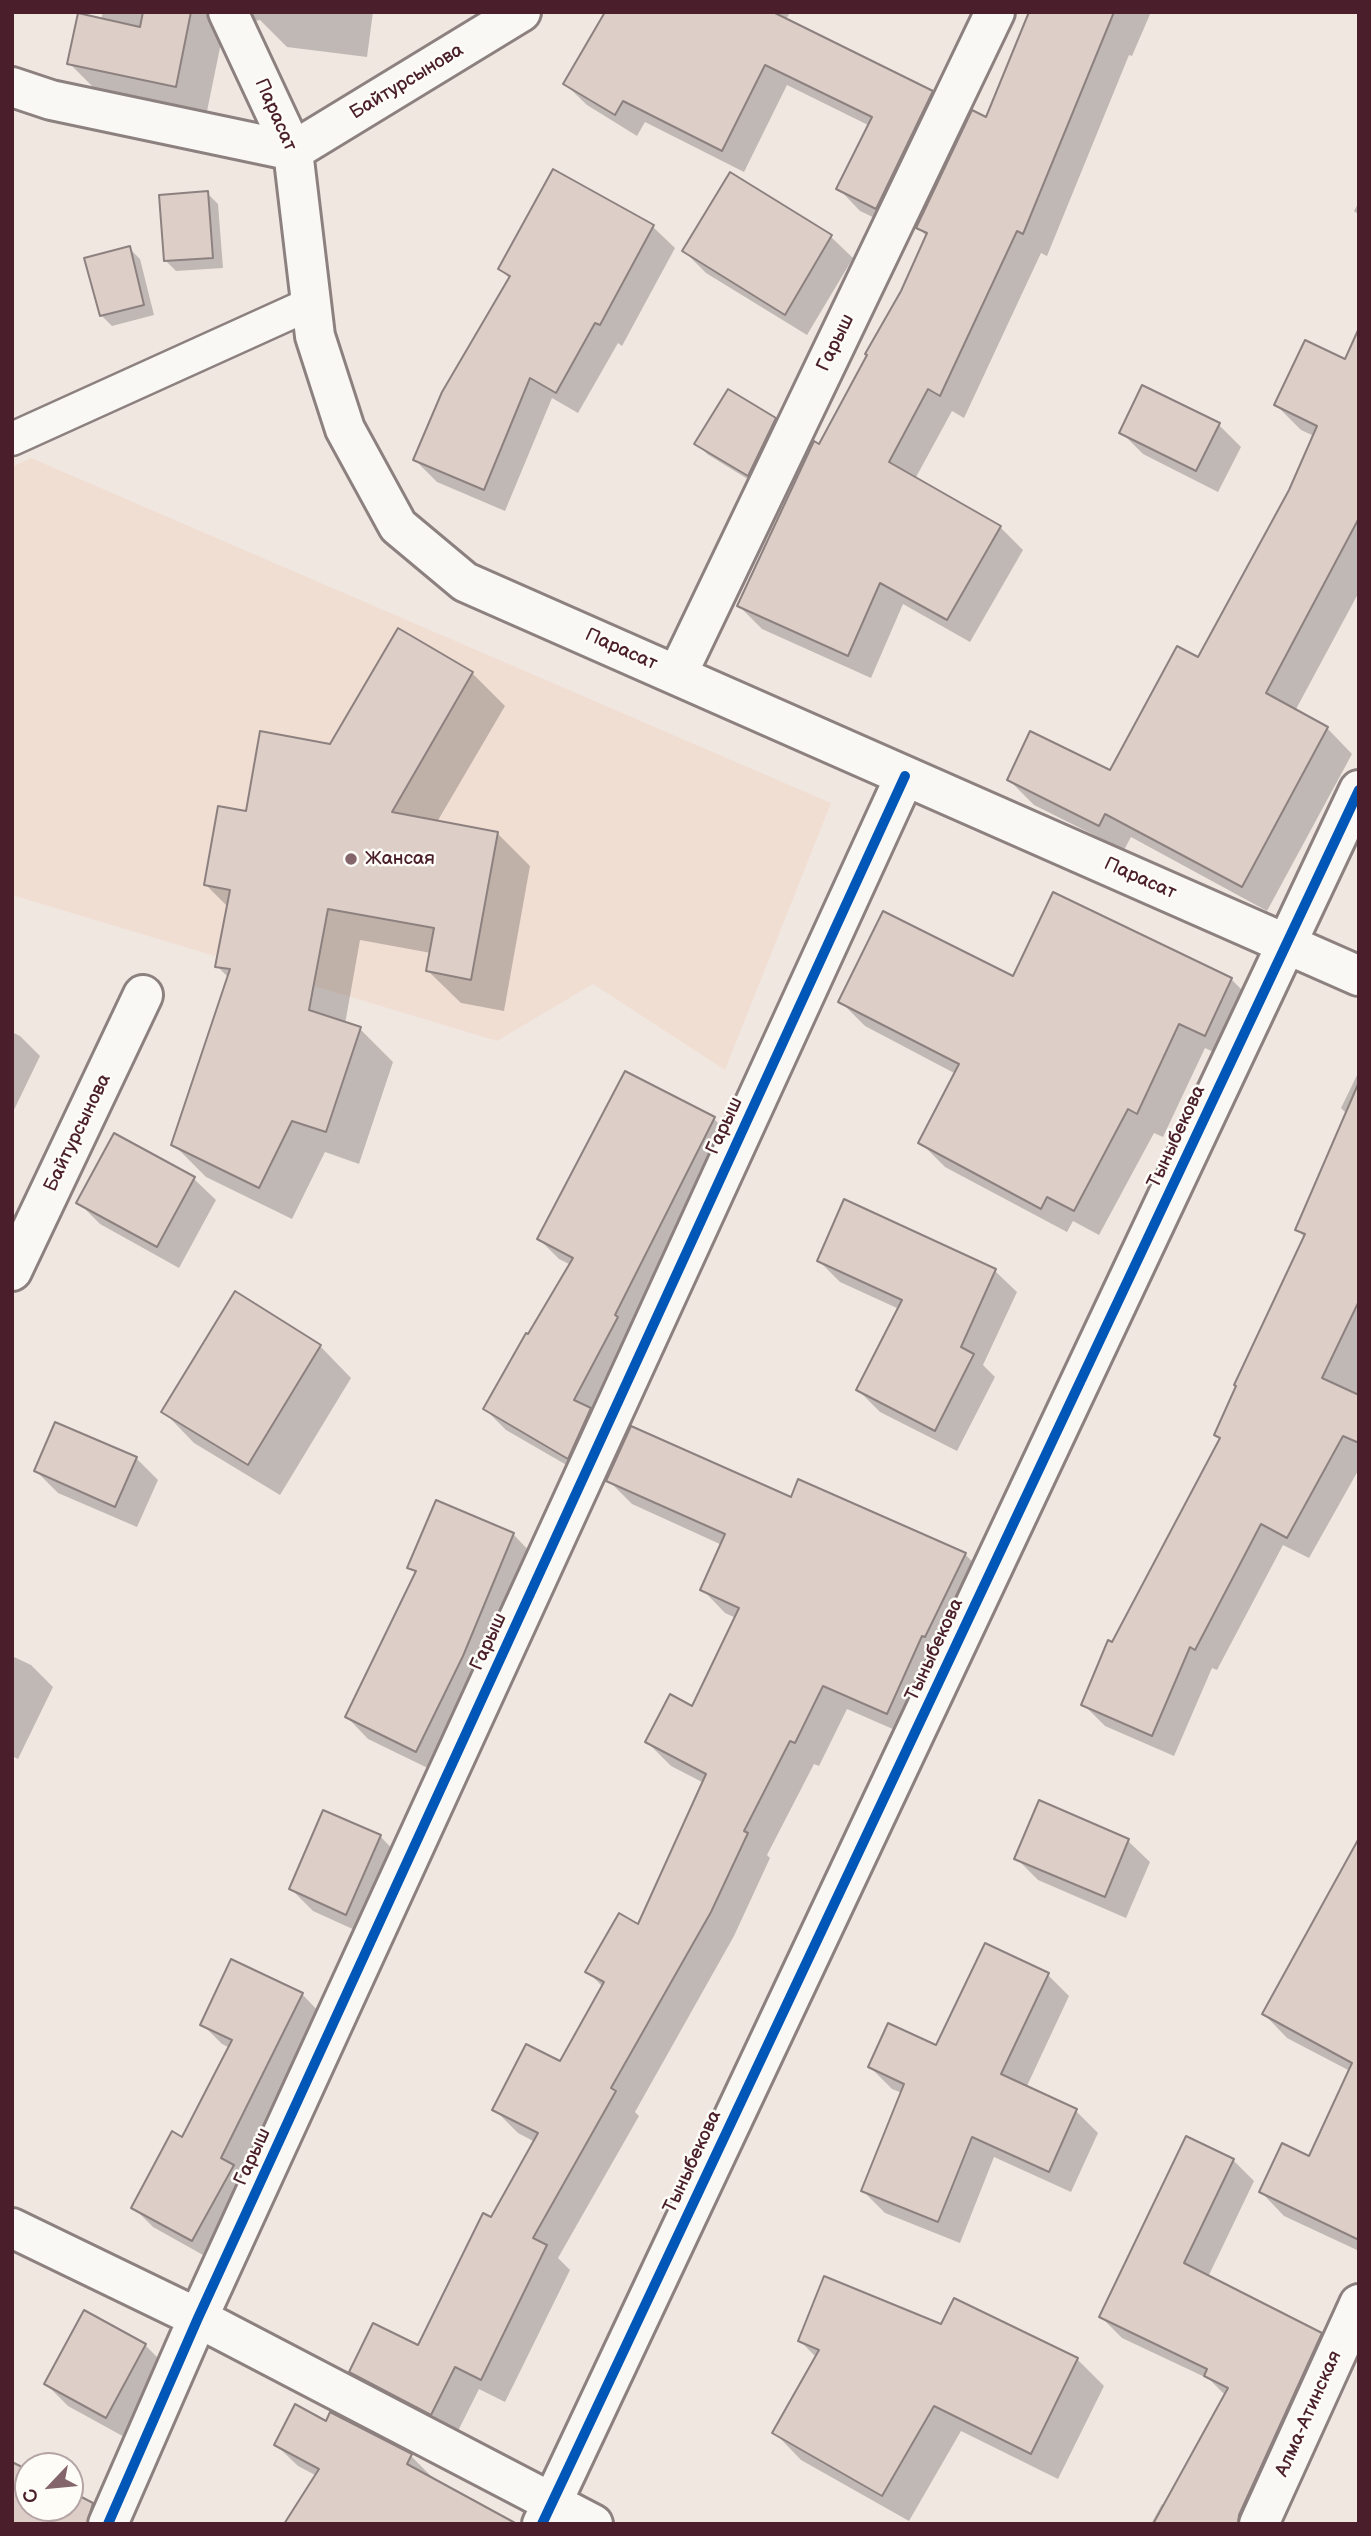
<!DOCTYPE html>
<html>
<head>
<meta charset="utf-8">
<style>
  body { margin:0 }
  #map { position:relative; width:1371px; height:2536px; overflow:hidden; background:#f0e7e1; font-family:"Balsamiq Sans",sans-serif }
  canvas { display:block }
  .frame { position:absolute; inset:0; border:14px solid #4a1f2b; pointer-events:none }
  .north { position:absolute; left:14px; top:2452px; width:70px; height:70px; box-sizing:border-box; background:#fdfcf7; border:2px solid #b5a4a5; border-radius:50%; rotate:244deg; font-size:19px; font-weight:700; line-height:28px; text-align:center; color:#4a1f2b }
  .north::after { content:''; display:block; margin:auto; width:24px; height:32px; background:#84656b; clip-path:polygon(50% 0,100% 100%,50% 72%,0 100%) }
</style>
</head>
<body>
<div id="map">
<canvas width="1371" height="2536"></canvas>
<div class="frame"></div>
<div class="north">С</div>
</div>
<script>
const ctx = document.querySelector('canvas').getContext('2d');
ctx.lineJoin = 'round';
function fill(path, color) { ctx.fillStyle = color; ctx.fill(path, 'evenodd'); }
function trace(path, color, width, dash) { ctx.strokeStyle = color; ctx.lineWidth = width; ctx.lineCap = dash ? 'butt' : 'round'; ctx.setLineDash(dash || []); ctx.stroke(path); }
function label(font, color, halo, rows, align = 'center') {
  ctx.font = font + ' "Balsamiq Sans",sans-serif'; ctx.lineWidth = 5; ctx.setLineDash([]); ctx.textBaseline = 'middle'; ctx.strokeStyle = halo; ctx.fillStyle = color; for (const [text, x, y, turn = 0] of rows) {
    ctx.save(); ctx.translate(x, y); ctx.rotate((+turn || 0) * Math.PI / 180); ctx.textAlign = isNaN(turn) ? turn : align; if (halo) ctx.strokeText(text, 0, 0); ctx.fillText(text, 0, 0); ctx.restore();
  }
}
const built = new Path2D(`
  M31 458 831 803 725 1070 593 984 497 1041 12 895V467Z`);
const shadow = new Path2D(`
  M103 12H373L367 57 287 47 260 20 249 22 222 38 206 116 100 94 69 63 101 20Z
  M607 12H790L786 20 932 92 954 114 898 229 860 211 839 189 870 126 787 85 744 172 645 122 637 136 587 105 565 84Z
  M1031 12H1151L1132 56 1129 55 1047 256 1041 253 964 418 952 411 915 479 1000 527 1023 550 970 642 903 604 871 678 762 629 739 606 902 292 927 237 918 227 987 119Z
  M731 175 831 237 853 258 807 335 706 273 684 251Z
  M207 193 218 204 223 268 176 271 165 260Z
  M1359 202V215L1354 211Z
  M653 227 675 248 622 346 618 343 578 413 552 398 505 511 437 482 415 460 510 279 500 269Z
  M129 248 140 259 154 315 112 326 102 316Z
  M1359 368V592L1295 711 1327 728 1352 754 1267 911 1131 837 1124 850 1034 805 1009 780 1111 773 1199 659 1291 491 1314 436 1301 430 1276 405Z
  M775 420 786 430 759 486 707 454 697 443Z
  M1219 425 1241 447 1218 492 1143 454 1122 433Z
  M472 673 505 706 437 822 497 833 530 866 504 1011 461 1003 428 971 431 953 360 940 345 1024 360 1029 393 1062 359 1164 325 1152 292 1219 206 1177 173 1144 229 978 217 966 228 907 206 885 248 813 331 746Z
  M1014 979H1231L1256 1004 1230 1060 1205 1048 1163 1137 1154 1133 1099 1235 1073 1221 1067 1232 945 1167 920 1142 956 1074 865 1026 840 1001Z
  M12 1032 20 1036 40 1056 12 1114Z
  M1359 1071V1469L1309 1558 1283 1545 1217 1670 1212 1668 1174 1756 1105 1726 1083 1704 1221 1440 1216 1435 1305 1238 1297 1229 1347 1114 1341 1108Z
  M714 1119 734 1139 589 1478 506 1430 485 1409 571 1265 559 1259 539 1239Z
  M114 1135 194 1179 216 1200 179 1268 100 1224 78 1202Z
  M819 1261 995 1271 1017 1292 983 1365 995 1377 957 1451 880 1412 858 1390 899 1309 840 1282Z
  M320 1346 351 1378 280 1495 194 1443 163 1411Z
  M136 1458 158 1480 137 1527 58 1493 36 1471Z
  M608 1480 792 1499 965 1554 988 1578 911 1737 847 1709 819 1766 814 1764 767 1855 770 1858 734 1936 635 2112 639 2116 558 2258 570 2270 505 2402 479 2389 455 2437 375 2396 351 2372 419 2347 535 2142 518 2133 494 2109 560 2063 603 1987 587 1971 639 1927 704 1783 671 1766 647 1742 693 1708 736 1618 725 1613 702 1589 722 1545 632 1504Z
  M513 1534 534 1556 438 1773 368 1739 347 1717 417 1574 409 1567Z
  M12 1656 31 1665 53 1687 18 1759 12 1756Z
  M380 1836 401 1858 368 1936 313 1911 291 1889Z
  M1128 1841 1150 1862 1126 1918 1038 1880 1016 1858Z
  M1359 1878V2251L1284 2216 1261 2192 1310 2158 1350 2071 1287 2038 1264 2014Z
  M1048 1975 1069 1996 1026 2088 1076 2111 1098 2133 1071 2192 994 2157 960 2243 885 2213 863 2191 902 2093 892 2089 870 2067 937 2047Z
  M302 1994 321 2014 241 2175 252 2186 212 2260 153 2227 133 2207 183 2139 230 2048 222 2044 202 2024Z
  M1233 2160 1254 2181 1208 2277 1321 2334 1342 2355 1265 2524H1151L1162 2504 1165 2506 1226 2396 1209 2379 1122 2338 1101 2317Z
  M942 2326 1077 2359 1104 2386 1058 2479 961 2431 909 2521 801 2460 775 2433 817 2358 800 2341Z
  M145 2345 167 2367 128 2439 68 2406 46 2384Z
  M326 2423 411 2456 432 2477 431 2480 317 2476 298 2466 276 2445Z`);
const building = new Path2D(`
  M143 12H191L176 87 67 64 78 13 140 27Z
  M605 12H773L933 91 876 209 836 189 872 117 765 65 722 151 623 101 615 115 563 84Z
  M1029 12H1114L1023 234 1017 231 940 396 928 389 889 462 1001 526 947 620 880 583 848 656 737 606 814 441 819 444 867 355 865 354 901 291 927 233 916 228 972 110 986 117Z
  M553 169 654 225 600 325 595 323 556 393 530 378 484 490 413 460 442 392 510 276 498 269Z
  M730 172 832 235 785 315 682 251Z
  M208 191 213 258 164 261 159 195Z
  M130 246 144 305 100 316 84 258Z
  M1359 328V518L1266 693 1328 727 1242 887 1105 814 1099 826 1007 780 1030 731 1110 770 1177 646 1198 657 1289 490 1317 426 1274 405 1305 340 1345 359Z
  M1142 385 1220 423 1196 471 1119 433Z
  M728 389 776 418 748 476 694 444Z
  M398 628 473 672 392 812 498 832 471 980 426 971 434 928 328 909 309 1010 361 1027 326 1132 292 1121 259 1188 171 1145 230 969 215 967 230 890 204 885 218 806 246 811 260 731 330 744Z
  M1053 892 1232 978 1205 1036 1179 1024 1137 1114 1128 1109 1074 1211 1047 1197 1041 1209 918 1143 959 1064 838 1002 883 911 1013 976Z
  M625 1071 715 1117 615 1315 618 1317 574 1400 591 1408 568 1459 483 1409 526 1333 528 1334 573 1258 537 1239Z
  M1359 1082V1301L1322 1378 1359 1395V1443L1343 1436 1287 1538 1261 1524 1195 1650 1190 1647 1152 1736 1081 1705 1108 1640 1112 1642 1220 1438 1214 1435 1236 1386 1234 1385 1305 1234 1295 1230Z
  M114 1133 195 1177 157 1247 76 1203Z
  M844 1199 996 1269 961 1347 974 1354 935 1431 856 1390 902 1300 817 1261Z
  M235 1291 321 1345 248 1465 161 1412Z
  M55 1422 137 1457 115 1507 34 1471Z
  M631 1426 791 1497 798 1479 966 1553 925 1637 922 1636 887 1714 823 1686 795 1743 790 1741 744 1831 748 1833 711 1912 611 2088 616 2091 533 2238 547 2245 481 2380 455 2367 431 2415 349 2372 373 2323 418 2345 483 2213 491 2217 538 2133 492 2110 526 2044 560 2061 604 1982 585 1972 619 1913 638 1924 706 1774 645 1742 670 1694 692 1706 739 1608 700 1590 725 1534 606 1481Z
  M436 1500 514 1533 463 1656 416 1752 345 1717 416 1571 407 1568Z
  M1039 1800 1129 1839 1105 1897 1014 1859Z
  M323 1810 381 1835 346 1915 289 1889Z
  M1359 1838V2240L1259 2192 1282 2143 1309 2156 1352 2063 1262 2014Z
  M985 1943 1049 1973 1001 2074 1077 2109 1049 2172 972 2137 938 2222 861 2191 904 2084 868 2067 888 2023 936 2045Z
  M231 1959 303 1993 221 2158 234 2165 192 2241 131 2208 172 2131 182 2137 232 2040 200 2025Z
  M1186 2136 1234 2159 1184 2263 1322 2333 1239 2515 1238 2524H1153L1228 2388 1204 2376 1207 2369 1099 2317Z
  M824 2276 941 2324 954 2298 1078 2358 1031 2454 934 2406 882 2496 772 2433 819 2350 798 2341Z
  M84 2310 146 2344 106 2418 44 2384Z
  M295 2404 326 2421 330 2412 412 2454 407 2464 517 2524H284L319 2469 274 2445Z
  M12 2462 28 2470V2508H70V2491L93 2503 87 2524H12Z`);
const lane = new Path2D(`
  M12 439 312 303`);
const street = new Path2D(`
  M228 12 293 151 315 336 345 429 398 526 465 582 1359 976
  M12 87 51 100 293 151
  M293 151 521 12
  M677 675 995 12
  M12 1271 143 995
  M12 2228 198 2318 593 2524
  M108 2524 198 2318 905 776
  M542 2524 1359 790
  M1259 2524 1359 2304`);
const cycleway = new Path2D(`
  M108 2524 198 2318 905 776
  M542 2524 1359 790`);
const markers = [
  [351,859,7,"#84656b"]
];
const streetNames = [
  ["Байтурсынова",407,82,-31],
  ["Парасат",275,115,66],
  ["Гарыш",836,343,-64],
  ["Парасат",621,650,24],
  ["Парасат",1140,879,24],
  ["Гарыш",725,1126,-65],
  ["Байтурсынова",78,1133,-64],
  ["Тыныбекова",1177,1137,-65],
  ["Гарыш",489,1642,-65],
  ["Тыныбекова",935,1650,-65],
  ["Гарыш",253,2157,-65],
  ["Тыныбекова",693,2162,-65],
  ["Алма-Атинская",1309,2414,-66]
];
const poiNames = [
  ["Жансая",365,859]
];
fill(built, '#f1ded3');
fill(shadow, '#0003');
fill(building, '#ddcec7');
trace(building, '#8d8180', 2);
trace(lane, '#8d8180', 37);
trace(street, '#8d8180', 44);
trace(lane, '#f9f8f5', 32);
trace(street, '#f9f8f5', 38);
trace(cycleway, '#0057b8', 10);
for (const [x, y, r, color] of markers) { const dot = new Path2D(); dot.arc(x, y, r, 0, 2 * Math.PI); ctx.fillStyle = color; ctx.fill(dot); trace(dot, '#fdfcf7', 2.5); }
label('19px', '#4a1f2b', '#fdfcf7', streetNames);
label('19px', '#4a1f2b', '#fdfcf7', poiNames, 'left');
</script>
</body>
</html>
